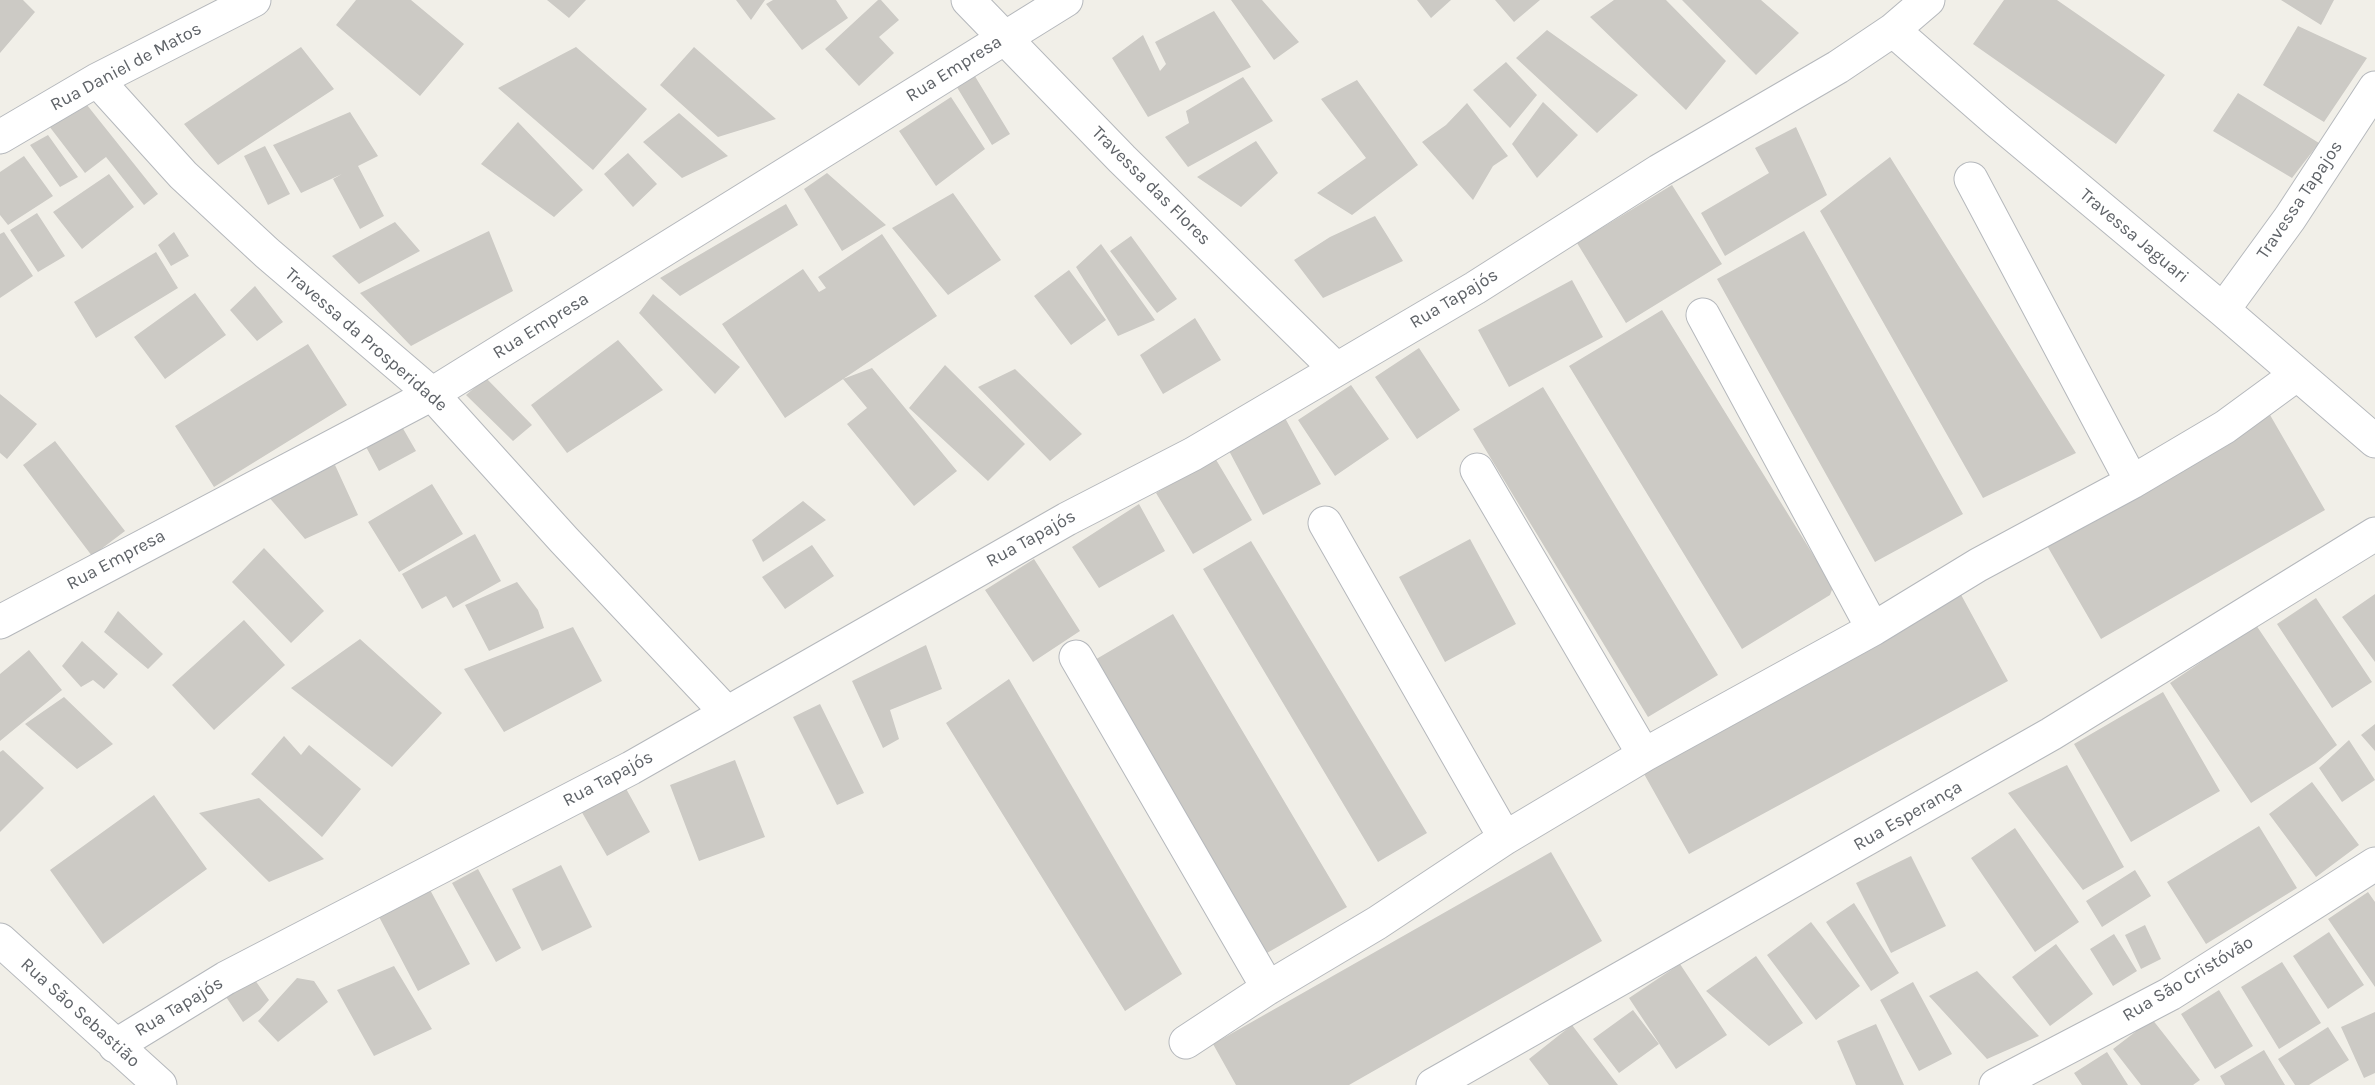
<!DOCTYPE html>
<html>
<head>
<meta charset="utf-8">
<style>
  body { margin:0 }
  canvas { display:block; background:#f1efe8 }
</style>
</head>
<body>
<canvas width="2375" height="1085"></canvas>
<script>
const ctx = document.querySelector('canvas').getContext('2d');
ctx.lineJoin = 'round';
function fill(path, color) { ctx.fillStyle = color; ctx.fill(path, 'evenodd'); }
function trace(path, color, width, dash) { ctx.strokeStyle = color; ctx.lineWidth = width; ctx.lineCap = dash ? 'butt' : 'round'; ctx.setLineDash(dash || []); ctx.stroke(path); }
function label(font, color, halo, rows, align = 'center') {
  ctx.font = font + ' Karla,sans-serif'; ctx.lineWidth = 4.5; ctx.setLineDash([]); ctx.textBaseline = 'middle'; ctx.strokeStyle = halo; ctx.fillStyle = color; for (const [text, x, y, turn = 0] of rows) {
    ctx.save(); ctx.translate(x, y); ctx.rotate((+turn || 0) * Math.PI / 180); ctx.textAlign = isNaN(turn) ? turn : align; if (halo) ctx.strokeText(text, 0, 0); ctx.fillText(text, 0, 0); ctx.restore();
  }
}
const building = new Path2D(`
  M0 0H23L35 12 0 53Z
  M356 0H411L464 44 420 96 336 25Z
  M547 0H586L569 18Z
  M736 0H765L751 20Z
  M773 0H836L848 18 802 50 766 4Z
  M878 0H881L899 20 879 37 894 53 859 86 825 49Z
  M1231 0H1262L1299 42 1274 60Z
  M1417 0H1451L1431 18Z
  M1495 0H1540L1514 22Z
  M1614 0H1666L1726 61 1686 110 1590 17Z
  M1682 0H1761L1799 33 1756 75Z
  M2004 0H2057L2165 75 2116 144 1973 44Z
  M2281 0H2334L2321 25Z
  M1214 11 1251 67 1148 117 1112 58 1143 35 1160 71 1166 64 1155 42Z
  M2298 26 2367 58 2324 122 2263 85Z
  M1547 30 1638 95 1597 133 1516 58Z
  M301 47 334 89 218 165 184 124Z
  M576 47 647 109 593 170 498 88Z
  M694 47 776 119 718 137 660 85Z
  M1506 62 1537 95 1510 128 1473 90Z
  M973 73 1010 134 992 145 955 84Z
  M1243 77 1273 121 1188 167 1165 137 1189 123 1186 111Z
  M1357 80 1418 165 1352 215 1317 193 1366 158 1321 99Z
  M2238 93 2319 143 2292 178 2213 131Z
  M951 97 985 149 936 186 899 131Z
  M83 100 158 194 144 205 106 157 85 173 49 126Z
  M1543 102 1578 135 1537 178 1512 144Z
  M1467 103 1508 156 1493 166 1473 200 1422 142 1446 125Z
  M350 112 378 156 358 166 384 216 360 229 333 179 342 174 301 193 273 145Z
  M679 113 728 156 682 178 643 142Z
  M518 122 583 190 554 217 481 164Z
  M1796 127 1827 195 1725 256 1701 213 1769 173 1755 148Z
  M48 135 78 177 60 187 30 145Z
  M1256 141 1278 173 1241 207 1197 177Z
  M265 146 290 194 268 205 244 156Z
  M628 153 657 184 633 207 604 174Z
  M24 156 53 196 8 225 0 215V172Z
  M1890 157 2076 453 1983 498 1820 211Z
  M827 173 886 225 842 251 804 189Z
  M109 174 134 207 82 249 53 212Z
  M1672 185 1722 264 1626 323 1577 243Z
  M953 193 1001 260 948 295 892 228Z
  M786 204 798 225 680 296 660 278Z
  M37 213 65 256 38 272 10 230Z
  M1375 216 1403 261 1323 298 1294 260 1330 237Z
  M395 222 420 251 359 284 332 256Z
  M489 231 513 291 411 346 360 293Z
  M1804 231 1963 514 1875 562 1717 279Z
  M4 232 33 276 0 298V234Z
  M174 232 189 256 171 266 158 245Z
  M882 234 937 316 785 418 722 324 803 269 819 292 826 288 818 277Z
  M1131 236 1177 299 1157 313 1110 251Z
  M1101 244 1155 320 1118 336 1076 267Z
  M156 252 178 288 96 338 74 302Z
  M1069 270 1106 320 1071 345 1034 296Z
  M1572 280 1603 337 1509 387 1478 330Z
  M255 286 283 322 257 341 230 310Z
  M195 293 226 335 165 379 134 337Z
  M653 294 740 367 715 394 639 313Z
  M1662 310 1833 587 1830 595 1742 649 1569 366Z
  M1195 318 1221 360 1163 394 1140 355Z
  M618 340 663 390 567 453 531 405Z
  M308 344 347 405 214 487 175 426Z
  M1419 348 1460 410 1417 439 1375 377Z
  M945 365 1025 444 988 481 909 408Z
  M872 368 957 471 914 506 847 424 867 408 843 379Z
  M1015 369 1082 434 1050 461 978 387Z
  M486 378 532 425 513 441 466 395Z
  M1351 385 1389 439 1335 476 1298 420Z
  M1543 387 1718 675 1648 717 1473 429Z
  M0 394 37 424 7 459 0 453Z
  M2266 408 2325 510 2101 639 2042 537Z
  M1285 418 1321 484 1263 515 1228 449Z
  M401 425 416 451 379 471 365 445Z
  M55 441 125 531 92 556 23 465Z
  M1215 458 1252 520 1193 554 1156 493Z
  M335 465 358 515 305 539 267 495Z
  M432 484 463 534 399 572 368 522Z
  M803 501 826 520 763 562 752 540Z
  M1139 504 1165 551 1099 588 1072 547Z
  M475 534 501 581 453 608 446 596 422 609 402 574Z
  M1470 539 1516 624 1445 662 1399 577Z
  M1251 541 1427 833 1378 862 1203 569Z
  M812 545 834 576 785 609 762 577Z
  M264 548 324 611 291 643 232 582Z
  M1034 559 1080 631 1033 662 985 590Z
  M517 582 538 610 544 628 489 651 465 605Z
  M1959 591 2008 681 1689 854 1639 765Z
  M2375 594V662L2342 617Z
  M2316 598 2372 682 2332 708 2277 624Z
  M118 611 163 654 148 669 104 632Z
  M1173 614 1347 907 1267 953 1093 661Z
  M244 620 285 665 214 730 172 685Z
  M2256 625 2337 745 2315 763 2251 803 2170 683Z
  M573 627 602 681 504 732 464 669Z
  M360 639 442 713 392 767 291 688Z
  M82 641 118 674 104 689 93 680 81 687 62 666Z
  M926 645 942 689 890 710 899 739 883 748 852 681Z
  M29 650 62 690 0 741V674Z
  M1009 679 1182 974 1125 1011 946 723Z
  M2163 692 2220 791 2131 842 2074 744Z
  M64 697 113 744 77 769 25 724Z
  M820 704 864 793 837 805 793 717Z
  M2375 724V751L2361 735Z
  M284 736 301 755 309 745 361 789 322 837 251 774Z
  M2349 740 2375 780 2342 802 2319 768Z
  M3 750 44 788 0 832V752Z
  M735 760 765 837 699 861 670 785Z
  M2067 765 2124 867 2083 890 2008 793Z
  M2312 782 2359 845 2316 877 2269 814Z
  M624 785 650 832 607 856 580 809Z
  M154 795 207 869 103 944 50 870Z
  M259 798 324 859 269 882 199 813Z
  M2259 826 2297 888 2206 944 2167 882Z
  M2015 828 2079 922 2035 952 1971 858Z
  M1551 852 1602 941 1349 1085H1236L1213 1044Z
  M1911 856 1946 926 1891 953 1856 883Z
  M561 865 592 927 542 951 512 889Z
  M478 869 521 948 496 962 452 883Z
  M2135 870 2151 896 2102 927 2086 901Z
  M428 886 470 964 418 991 377 913Z
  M2368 892 2375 902V987L2328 919Z
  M1854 903 1899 973 1871 991 1826 922Z
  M1811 922 1860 986 1816 1020 1767 955Z
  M2145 925 2161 959 2141 969 2125 935Z
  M2329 932 2364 985 2328 1009 2293 956Z
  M2114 934 2137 971 2113 986 2090 949Z
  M2056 944 2093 994 2050 1026 2012 977Z
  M1756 956 1803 1023 1769 1046 1706 991Z
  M2282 962 2321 1023 2279 1049 2241 987Z
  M1680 964 1727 1035 1676 1069 1629 998Z
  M394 966 432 1029 374 1056 337 990Z
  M1977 971 2039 1036 1987 1059 1929 996Z
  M250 973 269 1000 260 1010 243 1022 222 991Z
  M297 978 314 981 328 1002 278 1042 258 1021Z
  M1913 982 1952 1054 1919 1071 1880 1000Z
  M2219 990 2253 1046 2215 1069 2181 1014Z
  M1633 1010 1659 1044 1619 1073 1593 1039Z
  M2375 1012V1073L2364 1078 2341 1027Z
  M2152 1019 2200 1080 2193 1085H2141L2113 1049Z
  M1876 1024 1904 1085H1856L1837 1041Z
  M1572 1025 1618 1085H1549L1529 1059Z
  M2328 1027 2349 1060 2309 1085H2295L2278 1059Z
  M2264 1050 2285 1085H2225L2220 1076Z
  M2107 1052 2128 1085H2082L2074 1073Z`);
const minor = new Path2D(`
  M968 0 1122 159 1336 369
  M1893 30 1997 121 2223 310 2375 441
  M97 80 183 175 267 253 432 394 564 540 726 712
  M0 137 97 80 254 0
  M1971 179 2132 482
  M2223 310 2290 218 2375 88
  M1703 315 1873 629
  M1477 470 1644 755
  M1325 523 1505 838
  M0 622 432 394 1066 0
  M1076 657 1268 988
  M0 940 160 1085
  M1186 1042 1268 988 1377 923 1505 838 1644 755 1873 629 1978 565 2132 482 2225 427 2296 375
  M115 1046 226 978 631 768 1067 519 1193 454 1475 288 1659 171 1838 67 1893 30 1928 0
  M1433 1085 2051 734 2375 534
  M1996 1085 2170 994 2375 864`);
const streetNames = [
  ["Rua Daniel de Matos",126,67,-28],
  ["Rua Empresa",954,69,-32],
  ["Travessa das Flores",1151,186,45],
  ["Travessa Tapajos",2300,200,-56],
  ["Travessa Jaguari",2134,236,40],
  ["Rua Tapajós",1454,299,-31],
  ["Rua Empresa",541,326,-32],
  ["Travessa da Prosperidade",366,340,41],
  ["Rua Tapajós",1031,539,-29],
  ["Rua Empresa",116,560,-28],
  ["Rua Tapajós",608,779,-28],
  ["Rua Esperança",1908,816,-30],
  ["Rua São Cristóvão",2188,979,-31],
  ["Rua Tapajós",179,1007,-31],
  ["Rua São Sebastião",80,1013,42]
];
fill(building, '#cccac5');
trace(minor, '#b5b8bc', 35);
trace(minor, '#fff', 33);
label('18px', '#5f6368', '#fff', streetNames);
</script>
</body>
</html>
